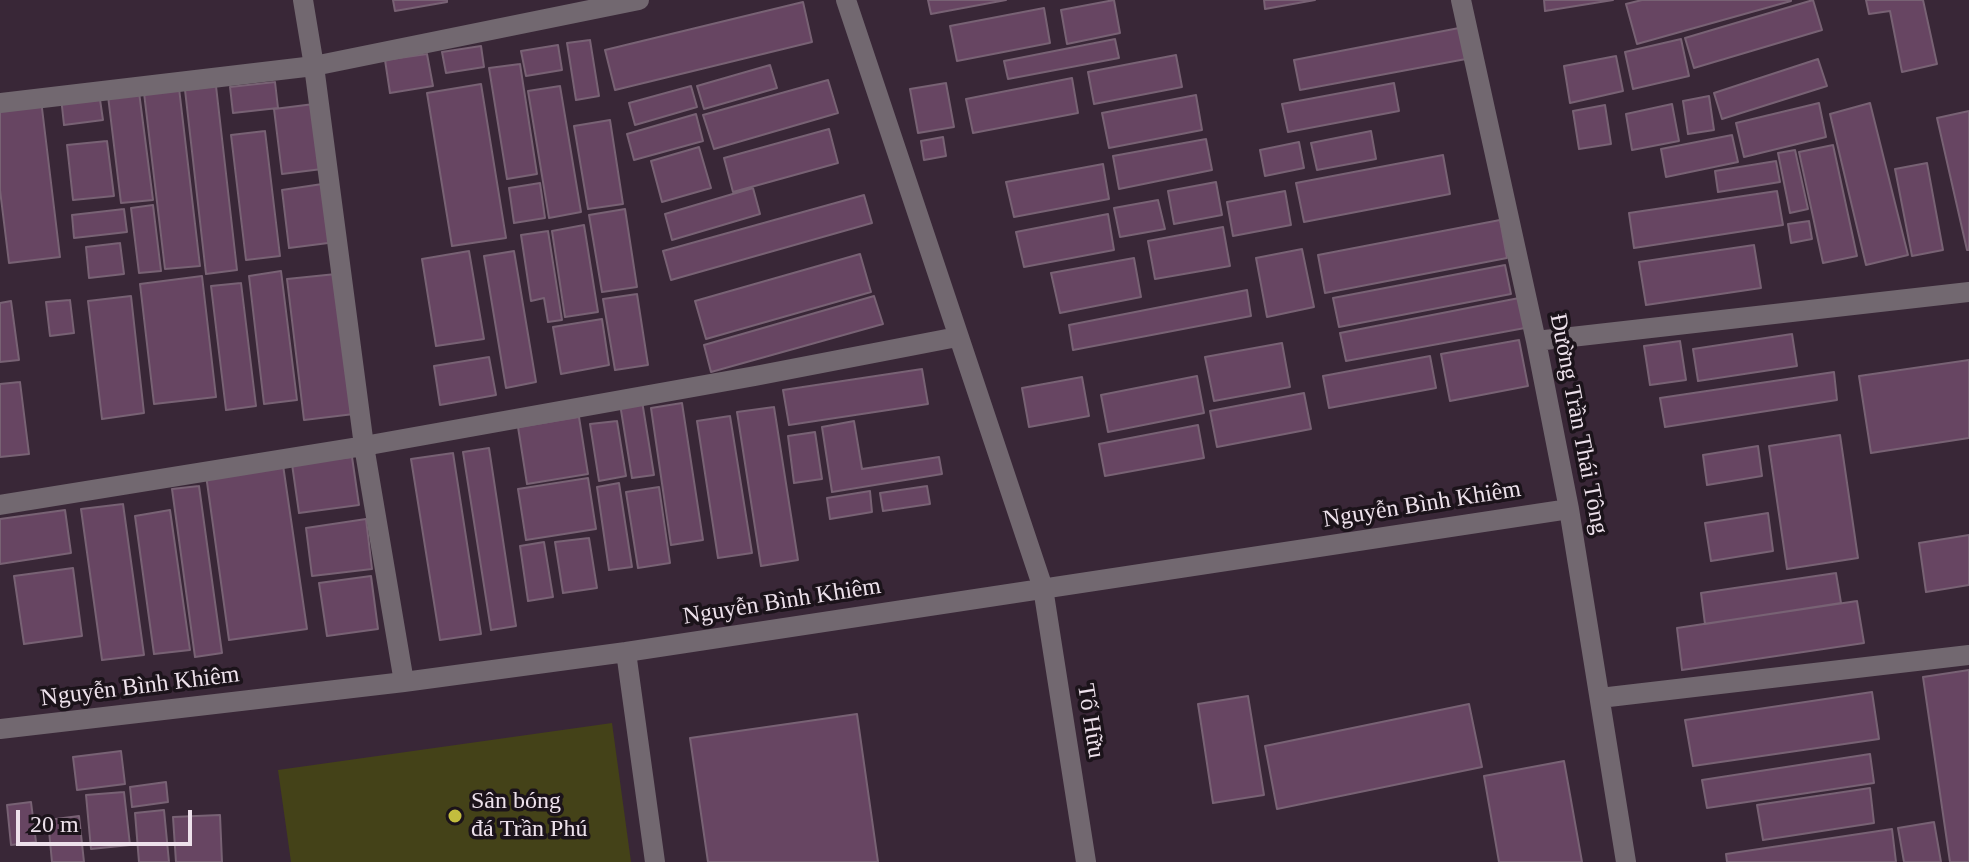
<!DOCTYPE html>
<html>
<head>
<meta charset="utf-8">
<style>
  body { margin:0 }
  #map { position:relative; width:1969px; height:862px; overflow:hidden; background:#392737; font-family:Georgia,serif }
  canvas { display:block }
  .scale { position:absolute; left:16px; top:810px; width:176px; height:36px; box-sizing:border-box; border:4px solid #ede1eb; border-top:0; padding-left:10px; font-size:24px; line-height:28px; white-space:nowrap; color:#ede1eb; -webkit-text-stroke:6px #1b131a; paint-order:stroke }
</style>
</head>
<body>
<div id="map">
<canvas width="1969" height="862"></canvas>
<div class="scale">20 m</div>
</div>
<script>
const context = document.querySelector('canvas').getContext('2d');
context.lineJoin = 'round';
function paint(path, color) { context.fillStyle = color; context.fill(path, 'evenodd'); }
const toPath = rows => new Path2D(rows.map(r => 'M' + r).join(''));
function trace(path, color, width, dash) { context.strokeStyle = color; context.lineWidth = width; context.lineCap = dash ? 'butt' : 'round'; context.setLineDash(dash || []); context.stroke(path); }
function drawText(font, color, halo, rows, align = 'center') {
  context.font = font + ' Georgia,serif'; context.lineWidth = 7; context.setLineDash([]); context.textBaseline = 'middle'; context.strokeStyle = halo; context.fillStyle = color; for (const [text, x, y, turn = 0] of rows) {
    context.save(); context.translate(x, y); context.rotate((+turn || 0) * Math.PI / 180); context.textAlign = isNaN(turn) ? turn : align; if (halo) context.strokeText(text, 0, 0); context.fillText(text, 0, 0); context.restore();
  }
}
paint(toPath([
  [612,723,631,862,291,862,278,770]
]), '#444218');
const building = toPath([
  [393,0,447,0,447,2,395,11,393,0],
  [928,0,1006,0,931,14,928,0],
  [1114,0,1120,33,1067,44,1061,10,1114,0],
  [1264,0,1315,0,1265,9,1264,0],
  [1544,0,1613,0,1545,11,1544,0],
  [1642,0,1791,0,1791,1,1637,44,1626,4,1642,0],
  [1813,0,1822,30,1694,68,1685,38,1813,0],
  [1866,0,1923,0,1937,64,1902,72,1890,11,1869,14,1866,0],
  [803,2,812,42,615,90,605,50,803,2],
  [1044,8,1050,43,957,61,950,26,1044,8],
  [1459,28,1466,59,1300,90,1294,60,1459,28],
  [1115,39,1119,58,1008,79,1004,61,1115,39],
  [1681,39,1689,76,1633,89,1625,52,1681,39],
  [590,40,599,96,576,100,567,43,590,40],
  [558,45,562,70,526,76,521,51,558,45],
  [481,46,484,67,446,73,442,52,481,46],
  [427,54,433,86,390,93,385,60,427,54],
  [1176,55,1182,87,1094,104,1088,72,1176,55],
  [1616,56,1623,91,1570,103,1564,66,1616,56],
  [1818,59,1827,86,1722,119,1714,93,1818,59],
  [520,64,537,174,507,179,489,68,520,64],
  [770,65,777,88,704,109,697,86,770,65],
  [1072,78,1078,113,973,133,966,99,1072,78],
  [828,80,838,113,714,149,703,115,828,80],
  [275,82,278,108,233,113,230,87,275,82],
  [946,83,954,127,918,133,910,89,946,83],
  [1394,83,1399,111,1288,132,1282,104,1394,83],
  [481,84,506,238,452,246,427,93,481,84],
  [216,86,237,270,206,274,185,90,216,86],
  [560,86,581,212,549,218,528,91,560,86],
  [691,86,697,107,635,125,629,103,691,86],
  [179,88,200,266,165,269,144,93,179,88],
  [139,92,153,200,121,203,108,96,139,92],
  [99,93,103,120,64,125,61,97,99,93],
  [1196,95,1202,130,1109,148,1102,113,1196,95],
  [1709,96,1714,130,1688,134,1683,101,1709,96],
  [41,100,60,257,9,263,0,190,0,105,41,100],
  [1819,103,1826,137,1744,157,1736,123,1819,103],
  [1870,103,1908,255,1866,265,1830,114,1870,103],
  [314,104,322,169,282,174,274,109,314,104],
  [1672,104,1679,141,1632,150,1626,114,1672,104],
  [1605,105,1611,144,1579,149,1573,111,1605,105],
  [1969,111,1969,250,1967,250,1937,118,1969,111],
  [696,114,703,141,634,160,627,134,696,114],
  [610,120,623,204,588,209,574,126,610,120],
  [829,129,838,163,733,192,724,158,829,129],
  [265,131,280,256,246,260,231,135,265,131],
  [1371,131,1376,159,1317,170,1311,143,1371,131],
  [1732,135,1738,162,1666,177,1661,149,1732,135],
  [943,137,946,156,924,160,921,141,943,137],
  [1206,139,1212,170,1119,189,1113,156,1206,139],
  [107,141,114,196,73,200,67,145,107,141],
  [1299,142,1304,168,1265,176,1260,150,1299,142],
  [1833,145,1857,256,1823,263,1799,152,1833,145],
  [699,147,711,188,662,202,651,161,699,147],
  [1795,150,1808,209,1790,213,1778,153,1795,150],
  [1443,155,1450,194,1304,222,1296,183,1443,155],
  [1776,161,1780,182,1718,192,1715,171,1776,161],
  [1927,163,1943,250,1912,256,1895,169,1927,163],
  [1103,164,1109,199,1014,217,1006,182,1103,164],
  [1216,182,1222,215,1174,224,1168,191,1216,182],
  [329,183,336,242,289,248,282,190,329,183],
  [540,183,545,218,514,223,509,188,540,183],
  [753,188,760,214,672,240,665,214,753,188],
  [1285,191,1291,225,1233,236,1227,202,1285,191],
  [1777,191,1783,225,1634,248,1629,213,1777,191],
  [864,195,872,223,671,280,663,251,864,195],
  [1158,200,1165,229,1120,237,1114,208,1158,200],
  [153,205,161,271,139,273,131,208,153,205],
  [124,209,127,232,74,238,72,215,124,209],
  [625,209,637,287,602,292,589,215,625,209],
  [1108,214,1114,250,1024,267,1016,232,1108,214],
  [1500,220,1507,258,1325,293,1318,255,1500,220],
  [1809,221,1812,239,1791,243,1788,224,1809,221],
  [584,225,598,312,565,317,552,231,584,225],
  [1223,227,1230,266,1155,279,1148,241,1223,227],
  [548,231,562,320,548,322,544,298,531,301,521,235,548,231],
  [120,243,124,274,89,278,86,247,120,243],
  [1754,245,1761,288,1646,305,1639,262,1754,245],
  [1302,249,1314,307,1267,317,1256,258,1302,249],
  [469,251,484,339,436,346,422,259,469,251],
  [514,251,536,382,506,388,484,256,514,251],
  [860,254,871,292,706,339,695,301,860,254],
  [1134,258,1141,297,1060,313,1051,273,1134,258],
  [1505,265,1511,294,1339,327,1333,298,1505,265],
  [281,271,297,400,264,404,249,276,281,271],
  [336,274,354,414,304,420,287,279,336,274],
  [202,276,216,397,154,404,140,284,202,276],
  [241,283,256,406,226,410,211,286,241,283],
  [1247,290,1251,316,1073,350,1069,325,1247,290],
  [637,294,648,365,615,370,603,299,637,294],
  [131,296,144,413,102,419,88,301,131,296],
  [874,296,883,324,711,372,704,345,874,296],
  [1519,298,1525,328,1346,361,1340,333,1519,298],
  [70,300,74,333,50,336,46,302,70,300],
  [11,301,19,360,0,362,0,303,11,301],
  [602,319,609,365,561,374,553,327,602,319],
  [1792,334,1797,366,1698,381,1693,349,1792,334],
  [1519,340,1528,386,1450,401,1441,354,1519,340],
  [1680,341,1686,380,1650,385,1644,346,1680,341],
  [1282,343,1290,387,1214,401,1205,357,1282,343],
  [1430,356,1436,388,1329,408,1323,376,1430,356],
  [489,357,496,395,440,405,434,366,489,357],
  [1969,360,1969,438,1871,453,1859,376,1969,360],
  [922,369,928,404,789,425,783,390,922,369],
  [1834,372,1837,400,1665,427,1660,398,1834,372],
  [1197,376,1204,413,1108,432,1101,395,1197,376],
  [1082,377,1089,416,1029,427,1022,388,1082,377],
  [20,382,29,454,0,457,0,384,20,382],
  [1304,393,1311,429,1217,447,1210,411,1304,393],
  [642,401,654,475,632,478,620,404,642,401],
  [682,403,703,540,671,545,651,408,682,403],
  [774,407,798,560,761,566,737,412,774,407],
  [730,416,752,553,718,558,697,421,730,416],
  [579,417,588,474,527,484,518,427,579,417],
  [617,421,626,476,599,481,590,424,617,421],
  [854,421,862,469,939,457,942,474,832,492,822,427,854,421],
  [1198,425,1204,458,1105,476,1099,444,1198,425],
  [815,432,822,479,794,483,788,436,815,432],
  [1840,435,1858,558,1787,569,1769,446,1840,435],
  [1758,446,1762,476,1707,485,1703,455,1758,446],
  [489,448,516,626,491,630,463,452,489,448],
  [453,453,481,634,440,640,411,459,453,453],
  [352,457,359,505,299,513,292,464,352,457],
  [283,465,307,629,229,640,206,475,283,465],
  [588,478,596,529,526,540,518,489,588,478],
  [619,483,632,567,609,570,597,487,619,483],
  [199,486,222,653,195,657,172,489,199,486],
  [927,486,930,504,883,511,880,493,927,486],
  [659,487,670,563,638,568,626,492,659,487],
  [870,491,872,512,830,519,827,498,870,491],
  [123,504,144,655,102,660,81,509,123,504],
  [65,510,71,553,0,564,0,519,65,510],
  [170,510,190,650,154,654,135,516,170,510],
  [1768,513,1773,551,1711,561,1705,523,1768,513],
  [366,519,372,569,312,576,306,528,366,519],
  [1969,535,1969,585,1926,592,1919,543,1969,535],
  [589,538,597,588,563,593,555,542,589,538],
  [544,542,553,597,528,601,520,546,544,542],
  [73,568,82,636,24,644,14,576,73,568],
  [1836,573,1841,603,1705,624,1701,593,1836,573],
  [371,576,378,629,327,636,319,583,371,576],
  [1857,601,1864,643,1682,670,1677,628,1857,601],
  [1969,670,1969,862,1950,862,1923,677,1969,670],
  [1872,692,1879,739,1693,766,1685,720,1872,692],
  [1248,696,1264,795,1213,803,1198,704,1248,696],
  [1469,704,1482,767,1277,809,1265,746,1469,704],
  [857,714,878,862,708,862,690,738,857,714],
  [121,751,125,784,77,790,73,757,121,751],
  [1870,754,1874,783,1707,808,1702,780,1870,754],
  [1564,761,1582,862,1499,862,1484,776,1564,761],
  [166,782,168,802,132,807,130,787,166,782],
  [1870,788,1874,823,1763,840,1757,805,1870,788],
  [124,792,130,845,91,849,86,795,124,792],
  [31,802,36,842,11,845,7,805,31,802],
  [164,810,169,862,139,862,135,813,164,810],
  [220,815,222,862,176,862,173,817,220,815],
  [79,816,84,862,52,862,48,820,79,816],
  [1934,822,1941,862,1904,862,1898,828,1934,822],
  [1892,829,1896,862,1727,862,1726,854,1892,829]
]);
paint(building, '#674562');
trace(building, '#786274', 2);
trace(toPath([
  [303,0,314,66,364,446,404,682],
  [846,0,1043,588,1086,862],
  [1461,0,1536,341,1569,509,1626,862],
  [0,103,314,66,639,0],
  [1536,341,1969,292],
  [0,505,364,446,755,376,957,337],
  [626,652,655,862],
  [1600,698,1969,655],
  [0,729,404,682,626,652,1569,509]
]), '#726870', 20);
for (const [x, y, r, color] of [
  [455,816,8,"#c3bd3e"]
]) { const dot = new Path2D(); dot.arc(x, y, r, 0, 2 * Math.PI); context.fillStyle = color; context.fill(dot); trace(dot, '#1b131a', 3); }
drawText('24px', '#ede1eb', '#1b131a', [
  ["Đường Trần Thái Tông",1578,424,79],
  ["Nguyễn Bình Khiêm",1422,505,-9],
  ["Nguyễn Bình Khiêm",782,602,-9],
  ["Nguyễn Bình Khiêm",140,687,-7],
  ["Tố Hữu",1090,721,81]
]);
drawText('24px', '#ede1eb', '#1b131a', [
  ["Sân bóng",471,802],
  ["đá Trần Phú",471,830]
], 'left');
</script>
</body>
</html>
